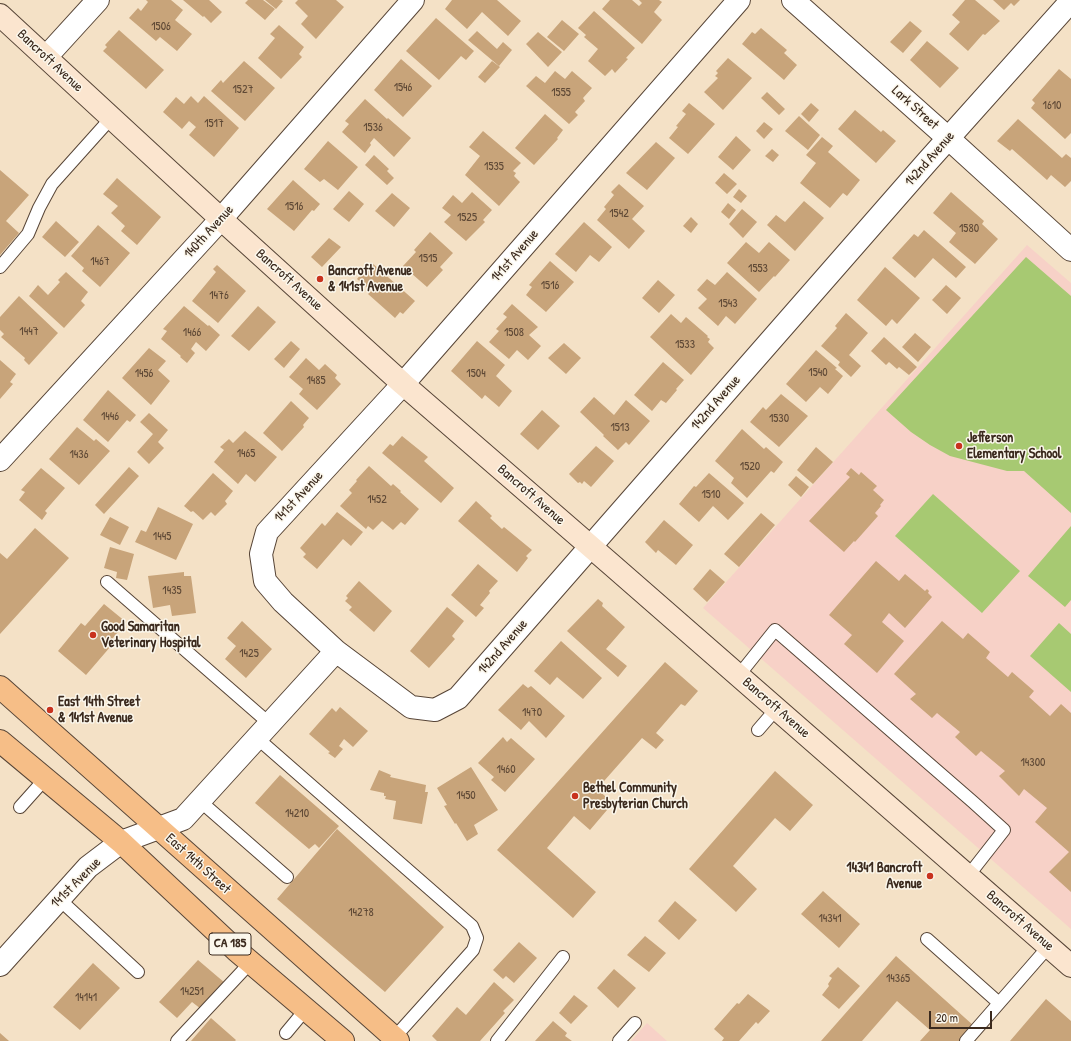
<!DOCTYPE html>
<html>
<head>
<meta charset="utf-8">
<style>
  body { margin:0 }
  #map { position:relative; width:1071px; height:1041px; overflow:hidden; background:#f4e1c6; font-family:"Patrick Hand",sans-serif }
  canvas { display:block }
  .scale { position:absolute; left:929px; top:1011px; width:63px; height:18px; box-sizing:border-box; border:2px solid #3b2a1e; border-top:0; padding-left:5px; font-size:12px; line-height:14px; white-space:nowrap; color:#3b2a1e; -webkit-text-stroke:3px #fbf7ec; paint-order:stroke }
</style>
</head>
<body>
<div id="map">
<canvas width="1071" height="1041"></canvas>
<div class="scale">20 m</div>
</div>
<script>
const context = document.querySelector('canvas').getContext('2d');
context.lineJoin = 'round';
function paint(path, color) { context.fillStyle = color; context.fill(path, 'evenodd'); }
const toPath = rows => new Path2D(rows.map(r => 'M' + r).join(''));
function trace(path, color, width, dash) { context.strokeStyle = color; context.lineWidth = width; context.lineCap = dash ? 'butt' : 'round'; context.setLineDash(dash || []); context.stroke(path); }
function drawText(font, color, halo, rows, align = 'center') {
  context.font = font + ' "Patrick Hand",sans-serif'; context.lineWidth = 3; context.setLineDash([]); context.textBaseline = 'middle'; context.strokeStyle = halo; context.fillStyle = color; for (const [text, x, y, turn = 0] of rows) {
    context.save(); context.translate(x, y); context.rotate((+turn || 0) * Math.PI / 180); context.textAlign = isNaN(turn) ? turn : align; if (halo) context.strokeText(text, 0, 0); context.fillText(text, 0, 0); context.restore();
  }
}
paint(toPath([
  [1027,245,1071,283,1071,929,703,608],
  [647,1023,667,1041,631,1041]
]), '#f7d1c7');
paint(toPath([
  [1026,257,1071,296,1071,513,1024,471,1007,471,950,456,930,445,911,432,886,410],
  [933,494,1020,571,982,613,895,536],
  [1071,526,1071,600,1065,607,1028,576],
  [1059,623,1071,634,1071,692,1030,656]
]), '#a7c972');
paint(toPath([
  [146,0,171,0,183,10,175,20,192,34,177,51,160,37,156,41,129,18,138,8,141,11,148,2],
  [183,0,209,0,222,12,211,23,204,16,203,17],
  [248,0,263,0,275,9,265,20,245,3],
  [265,0,281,0,283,1,276,9],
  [298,0,336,0,344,7,316,39,301,24,308,16,295,3],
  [452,0,497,0,521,21,508,36,482,12,467,29,445,9],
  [610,0,632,0,639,6,642,3,639,0,659,0,662,2,654,12,662,20,642,44,602,9],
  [965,0,975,0,1000,21,985,35,983,34,968,51,949,34,960,22,952,15],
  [993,0,1020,0,1014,6,1011,3,1004,10],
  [594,11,635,48,626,58,628,59,615,73,612,69,605,76,588,61,598,49,584,37,586,35,578,28],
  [436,18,474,51,466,60,461,56,439,80,406,51],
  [562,20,579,34,564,51,547,37],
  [910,21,922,31,903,53,890,42],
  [279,25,304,47,299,54,302,57,281,79,258,58,275,38,270,34],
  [761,28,787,50,784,53,797,65,784,80,742,44,752,32,755,34],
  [119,30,164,70,146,89,103,51,107,47,105,45],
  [477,31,497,49,503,42,512,50,499,66,468,40],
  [538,32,562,52,548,67,526,44],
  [927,41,959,68,940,88,910,60],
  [728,58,752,78,723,110,704,92,718,78,715,76,718,73,716,71],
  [401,59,432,86,403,117,374,90],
  [244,61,275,88,245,121,211,91,221,80,223,83],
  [492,61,500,67,485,83,478,77],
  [1059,69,1071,79,1071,133,1065,139,1031,108,1035,103,1032,100],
  [555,71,565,79,572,71,592,88,583,98,585,101,575,112,578,115,569,124,526,86,536,76,545,83],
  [767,92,785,109,779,115,761,98],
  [191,96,198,103,204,96,239,128,214,157,189,135,196,127,189,121,182,129,163,112,176,97,184,104],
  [365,99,387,119,388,118,411,138,394,157,374,138,370,143,371,145,365,153,342,132,349,124,345,121],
  [689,103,715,124,688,154,669,138,678,127,676,126,686,114,682,111],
  [811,103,819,110,809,122,801,114],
  [855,110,881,132,883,130,896,141,876,163,838,129],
  [545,114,563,130,557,138,558,139,534,165,515,148],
  [799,116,820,135,808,150,785,131],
  [1018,119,1062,158,1066,154,1071,158,1071,181,1065,187,1051,175,1047,180,1012,149,1010,151,997,141],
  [764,122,773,129,764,139,756,131],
  [483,131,521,163,513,171,516,173,514,176,520,182,499,206,465,175,480,156,469,147],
  [736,136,751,150,733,170,718,157],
  [822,137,833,146,828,152,860,180,847,196,843,193,830,208,800,183,816,163,806,155],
  [328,141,358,167,338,190,324,179,320,182,304,169],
  [656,142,675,158,647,190,626,173],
  [772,149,779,155,773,162,765,156],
  [374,155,389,169,387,171,394,178,387,185,365,165],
  [0,170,29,195,6,221,19,233,0,255],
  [724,173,737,184,727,194,715,183],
  [117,178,161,217,137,245,121,231,125,226,111,213,118,206,103,194],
  [293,180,320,204,314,211,312,210,294,231,267,209],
  [619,184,644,206,632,219,645,231,629,249,597,220,606,209,604,207,614,195,611,192],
  [739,189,747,196,741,203,733,197],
  [349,191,364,204,349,222,333,209],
  [472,192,492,210,483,220,485,222,466,241,444,222,451,215,442,208,453,195,462,203],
  [951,192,984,221,982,224,998,239,975,264,949,242,956,233,933,213],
  [392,193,410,208,394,227,375,211],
  [804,201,824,218,795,251,767,225,776,215,785,222],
  [728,203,736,210,729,219,721,212],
  [742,209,757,222,743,238,729,224],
  [691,217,698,224,691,233,683,226],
  [56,221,79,242,65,257,42,237],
  [584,222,612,247,599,262,590,255,576,272,555,254],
  [98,225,130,253,100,287,82,271,84,268,71,256],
  [924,230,966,267,956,278,933,258,915,278,892,258,914,234,918,237],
  [430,232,453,253,440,267,443,270,427,287,403,266,416,252,414,250],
  [329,238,341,247,322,267,311,257],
  [746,242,759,253,769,242,790,260,775,277,774,276,759,292,727,263],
  [550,261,574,282,546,312,526,295,532,287,529,285],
  [371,262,415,301,403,314,400,312,395,318,368,294,371,291,357,279],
  [217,265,246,291,218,323,192,301,216,272,213,269],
  [885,267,920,298,897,324,892,319,886,326,857,300],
  [66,272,88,292,81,301,85,305,64,328,29,296,38,285,48,295,60,282,58,280],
  [727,272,757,299,735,324,726,316,718,326,698,308,707,299,697,290,707,279,715,285],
  [658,280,675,295,659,313,642,298],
  [946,285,961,298,947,314,932,300],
  [19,296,58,333,29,365,24,360,25,358,1,337,4,334,0,330,0,317],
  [512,304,538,327,529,335,541,346,528,360,517,350,509,359,489,342,499,331,496,329,507,317,503,314],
  [184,306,208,326,209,325,220,335,206,351,196,342,191,349,195,353,187,363,180,357,181,356,161,339,167,331,163,329],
  [258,306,276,322,249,351,231,336],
  [846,313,868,333,849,355,861,366,851,377,838,365,840,362,821,346,837,328,835,326],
  [671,314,681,323,686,317,708,336,707,337,710,339,708,342,714,348,691,375,650,337],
  [915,333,931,347,918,362,902,347],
  [884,337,917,367,909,375,899,367,897,369,889,362,886,365,871,351],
  [291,341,300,349,284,368,274,359],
  [477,341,505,365,496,376,512,391,499,407,485,395,482,399,451,371],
  [564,343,581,358,566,374,548,358],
  [149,348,166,361,158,370,170,381,151,405,122,378],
  [816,350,837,368,835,369,843,376,828,394,820,387,806,402,786,384],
  [306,358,319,370,325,364,337,375,335,378,341,384,317,410,299,394,303,389,289,377],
  [0,360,16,374,10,382,13,384,0,399],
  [663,362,684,380,676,389,677,390,666,403,661,400,652,411,634,395],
  [108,390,136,415,130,422,127,420,108,442,83,420],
  [781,394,808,416,779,447,750,422,763,407,766,410],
  [594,397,614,415,626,400,650,421,629,445,626,442,618,450,603,436,604,435,580,412],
  [291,401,309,418,303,425,304,427,282,451,263,433],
  [542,410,560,426,538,450,520,434],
  [149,413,168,430,158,442,164,448,149,464,137,452,153,434,140,422],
  [77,427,94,441,96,439,110,451,79,485,49,459],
  [742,429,764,449,766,447,783,462,774,473,771,471,747,498,731,483,734,478,715,461],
  [245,431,277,457,255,482,246,474,238,484,214,462,224,450,220,447,229,439,233,443],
  [402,436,428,457,424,461,454,488,441,503,382,453,390,444,393,446],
  [596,446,614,461,591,487,584,481,582,484,580,482,578,483,569,474],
  [816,447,833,462,813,484,797,470],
  [369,466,391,486,393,484,401,491,400,492,419,509,405,525,401,522,393,530,382,521,373,530,368,526,366,529,340,506,352,493,349,490,357,481,356,480],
  [129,467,139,476,104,514,95,505],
  [41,468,65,488,45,511,47,513,42,520,19,500,25,492,21,490],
  [851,468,859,475,861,472,877,486,873,490,884,500,880,505,881,506,875,513,878,516,855,542,854,541,844,552,809,521,850,477,846,474],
  [213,473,233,491,225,501,227,504,215,516,211,512,203,520,193,511,191,512,184,506],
  [709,473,744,503,728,520,713,506,699,522,679,504,694,486,696,487],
  [796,476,809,487,801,497,788,485],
  [476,501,492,516,490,518,502,529,504,527,532,550,526,556,528,558,517,572,458,521],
  [158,507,193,524,176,560,135,542,141,530,146,532],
  [337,512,363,532,351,546,343,539,317,569,303,557,306,554,300,548,322,523,325,526],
  [761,513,775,525,739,567,724,554],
  [110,517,129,527,120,545,100,535],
  [664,520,693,545,676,565,658,550,656,553,645,542],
  [35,528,69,558,0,634,0,553,7,559],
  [110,547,134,554,127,580,116,578,117,572,104,568],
  [876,561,899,581,905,574,925,591,927,589,929,591,928,593,932,597,905,628,889,613,882,622,904,641,877,673,844,644,852,635,829,615],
  [478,564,498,581,489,591,490,593,480,605,484,608,476,617,451,595],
  [710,569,725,582,707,602,693,589],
  [184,572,184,576,191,576,196,613,172,616,170,605,153,608,148,576],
  [359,581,392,611,374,632,349,610,352,607,345,601,348,598,346,596],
  [598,599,603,603,602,606,625,627,606,649,627,666,618,677,567,631],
  [104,604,126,622,108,644,111,646,86,675,58,651,81,623,85,626],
  [447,607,464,621,452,636,455,639,429,668,410,651],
  [242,621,272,649,246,678,225,659,236,646,227,638],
  [942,621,963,639,968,633,990,652,986,658,1008,677,1012,672,1034,691,1029,697,1050,716,1061,704,1071,713,1071,892,1049,872,1069,852,1035,822,1047,808,1024,789,1019,796,999,776,1005,771,981,751,976,756,955,737,960,732,937,713,932,718,910,699,916,694,894,674],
  [561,641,602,678,583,699,557,677,550,685,534,671],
  [665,662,698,691,685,706,681,704,656,733,664,740,656,749,642,738,597,789,613,803,590,830,574,816,547,848,596,892,573,918,497,850],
  [523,684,528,688,531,686,565,716,546,738,529,721,521,730,498,710],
  [340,707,368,731,353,747,344,739,339,746,343,749,335,758,328,753,330,752,309,734,332,708,336,712],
  [503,737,507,742,511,738,535,759,505,792,491,780,494,777,478,763],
  [471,767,498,810,474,825,478,834,467,841,456,823,455,824,444,806,447,805,437,788],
  [379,770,391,775,390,777,426,785,425,792,428,792,422,824,393,819,396,801,385,799,386,796,384,796,384,793,370,790],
  [775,771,813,805,790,831,775,818,733,866,757,889,736,912,689,869],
  [280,775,339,826,319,848,315,844,309,849,255,803],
  [337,829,444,927,385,992,277,899],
  [823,891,860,924,839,948,801,914],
  [675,901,697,920,679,940,658,921],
  [645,936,666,953,649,972,627,955],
  [519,942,537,958,514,983,506,976,503,979,493,970],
  [896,956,974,1026,961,1041,920,1041,930,1030,897,1001,862,1041,821,1041],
  [198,960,225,983,201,1009,192,1002,177,1018,159,1002],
  [93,963,120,988,80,1030,53,1007],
  [838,967,860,986,839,1009,822,995,829,986,828,984,832,978,829,976],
  [614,969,636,988,618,1008,597,988],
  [494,982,514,1000,503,1011,505,1013,480,1041,437,1041,432,1036,457,1007,466,1015],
  [748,994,770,1011,758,1024,756,1022,739,1041,722,1041,724,1038,714,1029,737,1003,739,1004],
  [574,995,588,1006,571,1024,559,1013],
  [1046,999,1071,1021,1071,1041,1010,1041],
  [211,1018,236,1040,235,1041,191,1041],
  [553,1021,567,1033,565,1036,572,1041,535,1041],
  [0,1033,9,1041,0,1041]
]), '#c8a47a');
const lane = toPath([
  [0,267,28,234,39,208,52,184,112,117],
  [107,582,270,724],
  [739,675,775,630,973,802,1004,830,968,876],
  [758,730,777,708],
  [257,738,472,926,477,938,473,950,394,1038],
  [200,801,287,877],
  [20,807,45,779],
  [59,899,138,972],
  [927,939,999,1003],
  [286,1033,306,1009],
  [177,1041,251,962],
  [497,1041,563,957],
  [619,1041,635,1023],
  [966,1041,1049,946]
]);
const street = toPath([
  [739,0,403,384,267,532,261,554,265,581,283,602,336,651,411,707,435,710,458,698,927,162,1071,1],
  [793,0,948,138,1071,250],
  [46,57,98,0],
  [0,460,221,219,413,0],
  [0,965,88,867,121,842,183,819,336,651]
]);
const secondary = toPath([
  [0,15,221,219,403,384,613,566,1071,966]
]);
const primary = toPath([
  [0,687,398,1041],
  [0,741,121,842,236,950,343,1041]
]);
trace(lane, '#574537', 14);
trace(street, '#574537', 24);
trace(secondary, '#574537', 24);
trace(primary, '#574537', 24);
trace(lane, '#fff', 12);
trace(street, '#fff', 22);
trace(secondary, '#fbe5cf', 22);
trace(primary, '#f6be87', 22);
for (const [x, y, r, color] of [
  [320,279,4,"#c8321e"],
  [959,446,4,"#c8321e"],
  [93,635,4,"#c8321e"],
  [50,710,4,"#c8321e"],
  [575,796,4,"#c8321e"],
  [930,876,4,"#c8321e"]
]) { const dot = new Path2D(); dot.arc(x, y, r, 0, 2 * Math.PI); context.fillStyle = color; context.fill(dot); trace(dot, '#fbf7ec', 1.5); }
drawText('12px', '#5e4835', null, [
  ["1506",161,27],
  ["1546",403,88],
  ["1527",243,90],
  ["1555",561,93],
  ["1610",1052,106],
  ["1517",214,124],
  ["1536",373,128],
  ["1535",494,167],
  ["1516",294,207],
  ["1542",619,214],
  ["1525",467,218],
  ["1580",969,229],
  ["1515",428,259],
  ["1467",100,262],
  ["1553",758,269],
  ["1516",550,286],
  ["1476",219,296],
  ["1543",728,304],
  ["1447",29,332],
  ["1466",192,333],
  ["1508",514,333],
  ["1533",685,345],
  ["1540",818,373],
  ["1456",144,374],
  ["1504",476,374],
  ["1485",316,381],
  ["1446",110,417],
  ["1530",779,419],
  ["1513",620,428],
  ["1465",246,454],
  ["1436",79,455],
  ["1520",750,467],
  ["1510",711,495],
  ["1452",377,500],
  ["1445",162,537],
  ["1435",172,591],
  ["1425",249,654],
  ["1470",532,713],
  ["14300",1033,763],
  ["1460",506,770],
  ["1450",466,796],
  ["14210",297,814],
  ["14278",361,913],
  ["14341",830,919],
  ["14365",898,979],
  ["14251",192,992],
  ["14141",86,998]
]);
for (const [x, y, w] of [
  [230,944,42]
]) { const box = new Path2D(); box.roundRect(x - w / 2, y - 11, w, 22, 3); context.fillStyle = '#fbf7ec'; context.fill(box); trace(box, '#3b2a1e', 1); }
drawText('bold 13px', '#3b2a1e', null, [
  ["CA 185",230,944]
]);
drawText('14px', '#3b2a1e', '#fbf7ec', [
  ["Bancroft Avenue",50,61,43],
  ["Lark Street",915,108,42],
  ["142nd Avenue",930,159,-49],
  ["140th Avenue",209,232,-48],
  ["141st Avenue",515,256,-49],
  ["Bancroft Avenue",289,280,42],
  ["142nd Avenue",716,403,-49],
  ["Bancroft Avenue",531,495,41],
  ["141st Avenue",299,497,-47],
  ["142nd Avenue",503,647,-49],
  ["Bancroft Avenue",776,708,41],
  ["East 14th Street",198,864,42],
  ["141st Avenue",76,883,-45],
  ["Bancroft Avenue",1020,921,41]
]);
drawText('bold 14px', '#3b2a1e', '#fbf7ec', [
  ["Bancroft Avenue",328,271],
  ["& 141st Avenue",328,287],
  ["Jefferson",967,438],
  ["Elementary School",967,454],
  ["Good Samaritan",101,627],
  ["Veterinary Hospital",101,643],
  ["East 14th Street",58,702],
  ["& 141st Avenue",58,718],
  ["Bethel Community",583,788],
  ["Presbyterian Church",583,804],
  ["14341 Bancroft",922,868,"right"],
  ["Avenue",922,884,"right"]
], 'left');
</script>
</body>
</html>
